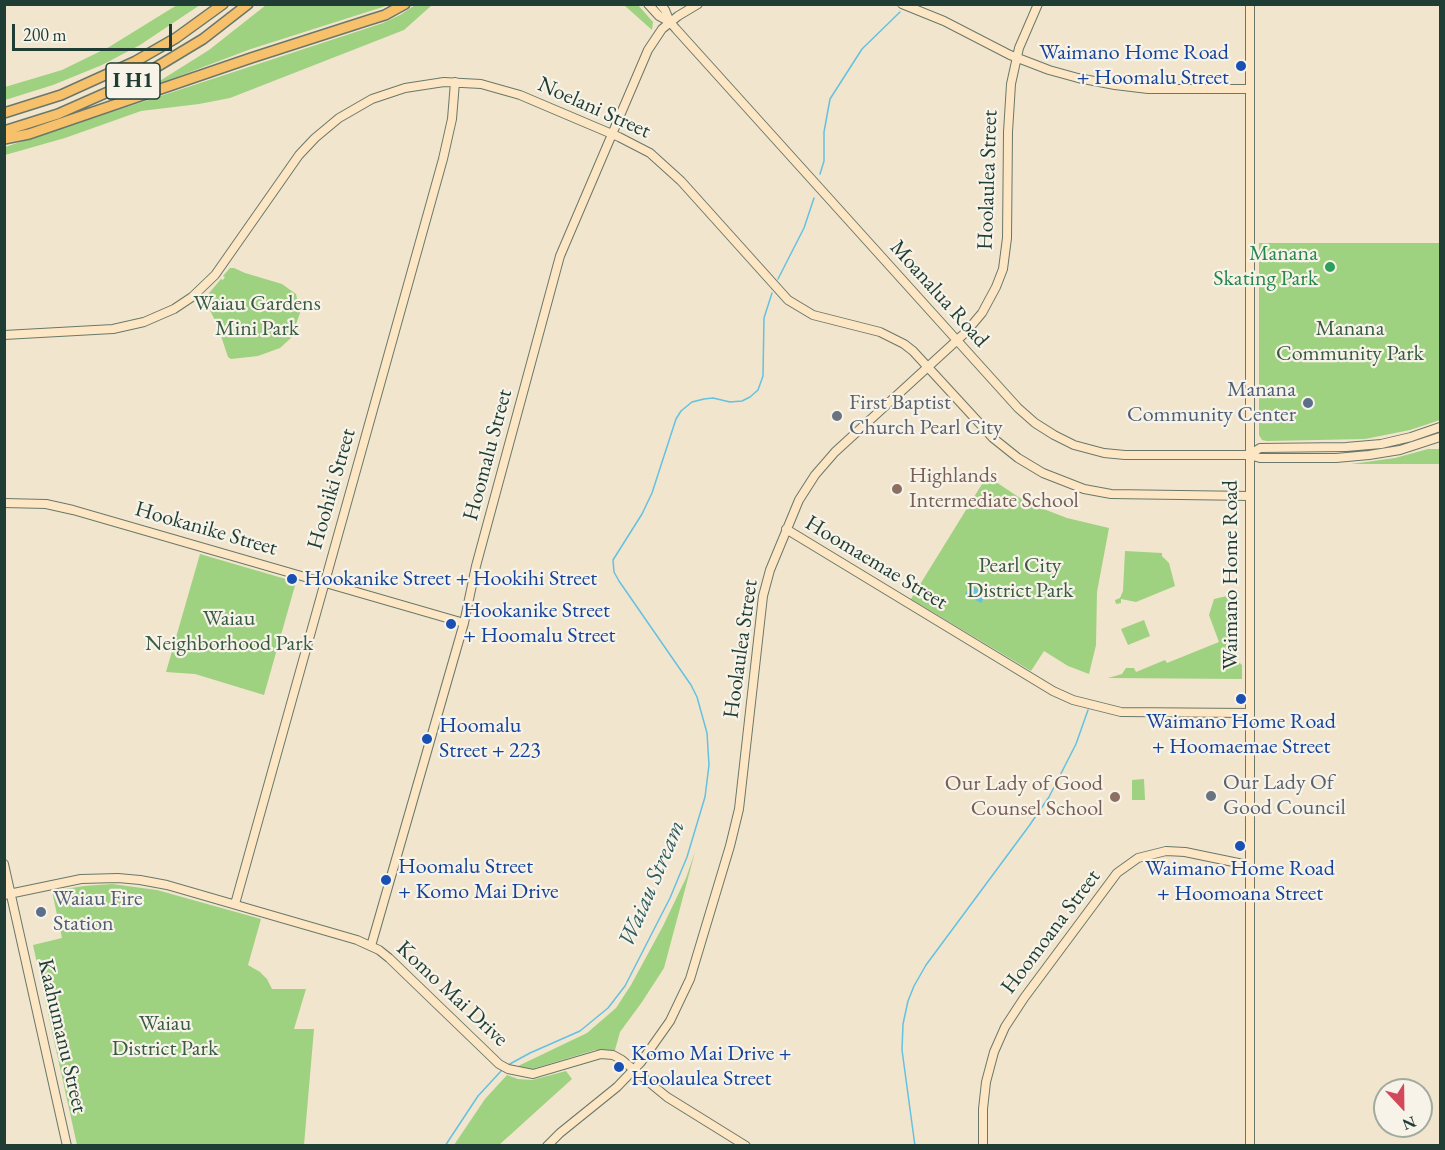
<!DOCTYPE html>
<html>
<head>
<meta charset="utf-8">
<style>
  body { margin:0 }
  #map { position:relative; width:1445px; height:1150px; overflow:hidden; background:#f2e5ce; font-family:"EB Garamond",serif }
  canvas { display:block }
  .frame { position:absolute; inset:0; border:6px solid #1f3d34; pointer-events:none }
  .north { position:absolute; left:1373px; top:1078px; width:60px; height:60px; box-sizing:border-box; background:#f7f3e8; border:2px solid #a1aaa0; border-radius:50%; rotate:158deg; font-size:16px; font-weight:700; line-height:24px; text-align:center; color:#1f3d34 }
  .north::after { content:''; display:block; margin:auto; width:21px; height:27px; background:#d1495b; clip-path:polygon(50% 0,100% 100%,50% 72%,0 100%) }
  .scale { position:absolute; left:12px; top:24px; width:160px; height:27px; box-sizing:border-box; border:3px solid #1f3d34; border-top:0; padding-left:8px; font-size:18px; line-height:21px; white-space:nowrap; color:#1f3d34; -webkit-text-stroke:4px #f7f3e8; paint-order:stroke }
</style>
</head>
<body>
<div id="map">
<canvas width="1445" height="1150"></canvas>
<div class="frame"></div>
<div class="north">N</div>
<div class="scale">200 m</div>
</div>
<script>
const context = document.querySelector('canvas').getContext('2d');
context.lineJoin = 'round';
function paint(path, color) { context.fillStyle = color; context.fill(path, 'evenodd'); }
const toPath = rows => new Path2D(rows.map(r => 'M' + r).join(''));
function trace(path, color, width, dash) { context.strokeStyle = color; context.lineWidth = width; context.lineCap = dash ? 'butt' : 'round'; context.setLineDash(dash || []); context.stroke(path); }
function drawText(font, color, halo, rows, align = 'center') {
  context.font = font + ' "EB Garamond",serif'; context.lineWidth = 4.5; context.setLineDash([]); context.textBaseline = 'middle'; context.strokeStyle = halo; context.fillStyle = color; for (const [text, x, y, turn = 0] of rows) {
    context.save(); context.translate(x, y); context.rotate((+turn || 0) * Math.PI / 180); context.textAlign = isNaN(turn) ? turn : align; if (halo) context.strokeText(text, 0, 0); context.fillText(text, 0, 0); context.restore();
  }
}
paint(toPath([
  [177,5,200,5,140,45,102,65,53,85,5,100,5,87,62,70,109,47],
  [266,5,389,5,251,49,150,87,209,50],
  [415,5,432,5,404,30,230,98,199,104,141,111,65,138,5,155,5,147,383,23,400,15],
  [624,5,638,5,653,22,652,30],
  [1259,243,1440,243,1440,420,1410,430,1365,439,1267,441,1262,440,1259,435],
  [230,268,234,268,245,273,282,284,296,294,300,313,291,338,280,348,258,356,231,359,228,357,217,324,204,299,221,279,223,280,225,277,223,276],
  [1428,449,1440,449,1440,464,1351,464,1395,458],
  [987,476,1020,498,1041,508,1067,518,1109,528,1097,592,1096,645,1089,674,1068,666,1044,651,1031,671,911,599],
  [1125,551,1162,553,1162,556,1169,563,1175,586,1136,602,1121,599,1121,603,1116,604,1115,600,1120,598,1123,591],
  [200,554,296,582,264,695,195,674,166,672],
  [1227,596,1239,596,1235,652,1232,656,1242,665,1242,679,1108,678,1122,674,1126,668,1134,668,1136,672,1165,660,1167,663,1219,642,1209,615,1214,599],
  [1144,620,1150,636,1128,645,1121,629],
  [1144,779,1145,800,1132,800,1132,780],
  [695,852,664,968,642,1002,620,1032,615,1050,595,1050,532,1069,516,1067,587,1033,616,1008,631,985,663,926,686,878],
  [112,884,157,890,261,919,248,965,260,972,267,979,272,989,306,989,294,1029,314,1029,304,1145,77,1145,33,945,62,938,52,891,84,886],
  [566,1071,572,1079,499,1145,454,1145,485,1099,507,1075,518,1079,532,1080]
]), '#9ed180');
paint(toPath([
  [970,585,986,594,981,603,965,594]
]), '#63c1e1');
trace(toPath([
  [820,174,824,161,824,132,830,99,862,49,900,12],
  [778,279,804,228,814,198],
  [508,1065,530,1053,580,1031,608,1008,625,986,670,898,687,857,705,797,709,765,707,733,697,697,691,685,619,581,614,572,613,560,642,514,652,493,676,419,681,411,692,402,704,399,713,398,730,402,742,401,750,397,758,390,763,376,764,318,772,293],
  [445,1146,478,1096,502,1070],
  [915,1146,902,1050,903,1024,908,1001,914,986,926,965,1029,826,1049,797,1076,744,1088,710]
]), '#63c1e1', 1.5);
const secondary = toPath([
  [648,4,659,16,670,22,676,29,1018,408,1035,423,1054,435,1074,445,1104,453,1125,455,1249,455,1260,458,1336,458,1369,455,1400,450,1440,437],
  [660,4,665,10,670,22],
  [902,4,944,21,1010,55,1049,70,1078,78,1115,85,1148,89,1250,89],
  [4,335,113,329,144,322,174,309,192,297,215,275,299,155,315,138,339,118,372,99,405,88,444,82,481,84,520,95,619,137,650,153,681,181,788,300,813,315,880,332,904,344,913,351,993,438,1018,458,1043,473,1084,489,1111,494,1250,496],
  [1249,455,1260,448,1346,447,1381,444,1411,437,1440,427],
  [4,503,46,504,73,510,464,623],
  [786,529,1053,691,1073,700,1121,712,1249,713],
  [4,864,67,1146],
  [4,895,81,879,118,878,140,880,167,885,357,940,379,950,389,958,499,1064,508,1069,533,1074,601,1054,613,1055,622,1060,667,1097,746,1146],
  [235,904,443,159,452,119,455,82],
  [371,946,464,623,476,566,560,256,648,50,662,29,678,16,698,4],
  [547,1146,560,1133,617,1087,641,1062,670,1021,690,979,730,846,739,809,763,596,770,570,799,500,815,475,835,452,966,332,982,313,996,287,1003,269,1007,238,1008,132,1011,84,1019,48,1038,4],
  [983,1146,983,1109,986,1082,994,1052,1005,1027,1024,998,1117,873,1138,858,1166,851,1185,852,1248,865],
  [1250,1146,1250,4]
]);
const highway = toPath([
  [4,113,61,95,136,61,176,38,223,4],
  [4,131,58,114,135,80,203,39,248,4],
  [4,139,29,134,251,58,369,20,385,15,405,4]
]);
trace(secondary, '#69786a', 10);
trace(highway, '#69786a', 12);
trace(secondary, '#fce6c4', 8);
trace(highway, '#f7c06b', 9);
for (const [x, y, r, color] of [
  [1241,66,6,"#1a4fb4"],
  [1330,267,6,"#2e9e5b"],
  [1308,403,6,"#5c6f8a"],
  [837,416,6,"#6b7280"],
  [897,489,6,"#8d6e63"],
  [292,579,6,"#1a4fb4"],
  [451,624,6,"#1a4fb4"],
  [1241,699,6,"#1a4fb4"],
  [427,739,6,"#1a4fb4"],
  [1211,796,6,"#6b7280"],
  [1115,797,6,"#8d6e63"],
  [1240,846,6,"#1a4fb4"],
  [386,880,6,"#1a4fb4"],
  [41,912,6,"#5c6f8a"],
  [619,1067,6,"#1a4fb4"]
]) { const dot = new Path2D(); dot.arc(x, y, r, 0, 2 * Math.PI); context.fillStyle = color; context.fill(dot); trace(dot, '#f7f3e8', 2); }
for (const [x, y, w] of [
  [133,81,54]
]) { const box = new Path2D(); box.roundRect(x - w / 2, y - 18, w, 36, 4.5); context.fillStyle = '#f7f3e8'; context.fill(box); trace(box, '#1f3d34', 1.5); }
drawText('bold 21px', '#1f3d34', null, [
  ["I H1",133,81]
]);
drawText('22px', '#164399', '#f7f3e8', [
  ["Waimano Home Road",1229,53,"right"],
  ["+ Hoomalu Street",1229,78,"right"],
  ["Hookanike Street + Hookihi Street",304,579],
  ["Hookanike Street",463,611],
  ["+ Hoomalu Street",463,636],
  ["Waimano Home Road",1241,722,"center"],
  ["+ Hoomaemae Street",1241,747,"center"],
  ["Hoomalu",439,726],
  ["Street + 223",439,751],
  ["Hoomalu Street",398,867],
  ["+ Komo Mai Drive",398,892],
  ["Waimano Home Road",1240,869,"center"],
  ["+ Hoomoana Street",1240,894,"center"],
  ["Komo Mai Drive +",631,1054],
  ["Hoolaulea Street",631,1079]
], 'left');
drawText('22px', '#1f3d34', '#f7f3e8', [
  ["Noelani Street",594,108,24],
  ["Hoolaulea Street",988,180,-88],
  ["Moanalua Road",939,294,48],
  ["Hoomalu Street",488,455,-75],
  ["Hoohiki Street",332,489,-74],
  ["Hookanike Street",206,529,16],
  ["Hoomaemae Street",876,563,31],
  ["Waimano Home Road",1231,575,-90],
  ["Hoolaulea Street",741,649,-82],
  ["Hoomoana Street",1051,932,-53],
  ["Komo Mai Drive",452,994,43],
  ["Kaahumanu Street",62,1036,77]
]);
drawText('22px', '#27864d', '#f7f3e8', [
  ["Manana",1318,254],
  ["Skating Park",1318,279]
], 'right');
drawText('22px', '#385b43', '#f7f3e8', [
  ["Waiau Gardens",257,304],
  ["Mini Park",257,329],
  ["Manana",1350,329],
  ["Community Park",1350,354],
  ["Pearl City",1020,566],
  ["District Park",1020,591],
  ["Waiau",229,619],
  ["Neighborhood Park",229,644],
  ["Waiau",165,1024],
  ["District Park",165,1049]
]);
drawText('22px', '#4e5e75', '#f7f3e8', [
  ["Manana",1296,390],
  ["Community Center",1296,415],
  ["Waiau Fire",53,899,"left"],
  ["Station",53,924,"left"]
], 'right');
drawText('22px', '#5b616d', '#f7f3e8', [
  ["First Baptist",849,403],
  ["Church Pearl City",849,428],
  ["Our Lady Of",1223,783],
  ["Good Council",1223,808]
], 'left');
drawText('22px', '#785e54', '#f7f3e8', [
  ["Highlands",909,476],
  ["Intermediate School",909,501],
  ["Our Lady of Good",1103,784,"right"],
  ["Counsel School",1103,809,"right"]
], 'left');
drawText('italic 24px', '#305e5f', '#f7f3e8', [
  ["Waiau Stream",652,884,-67]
]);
</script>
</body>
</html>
